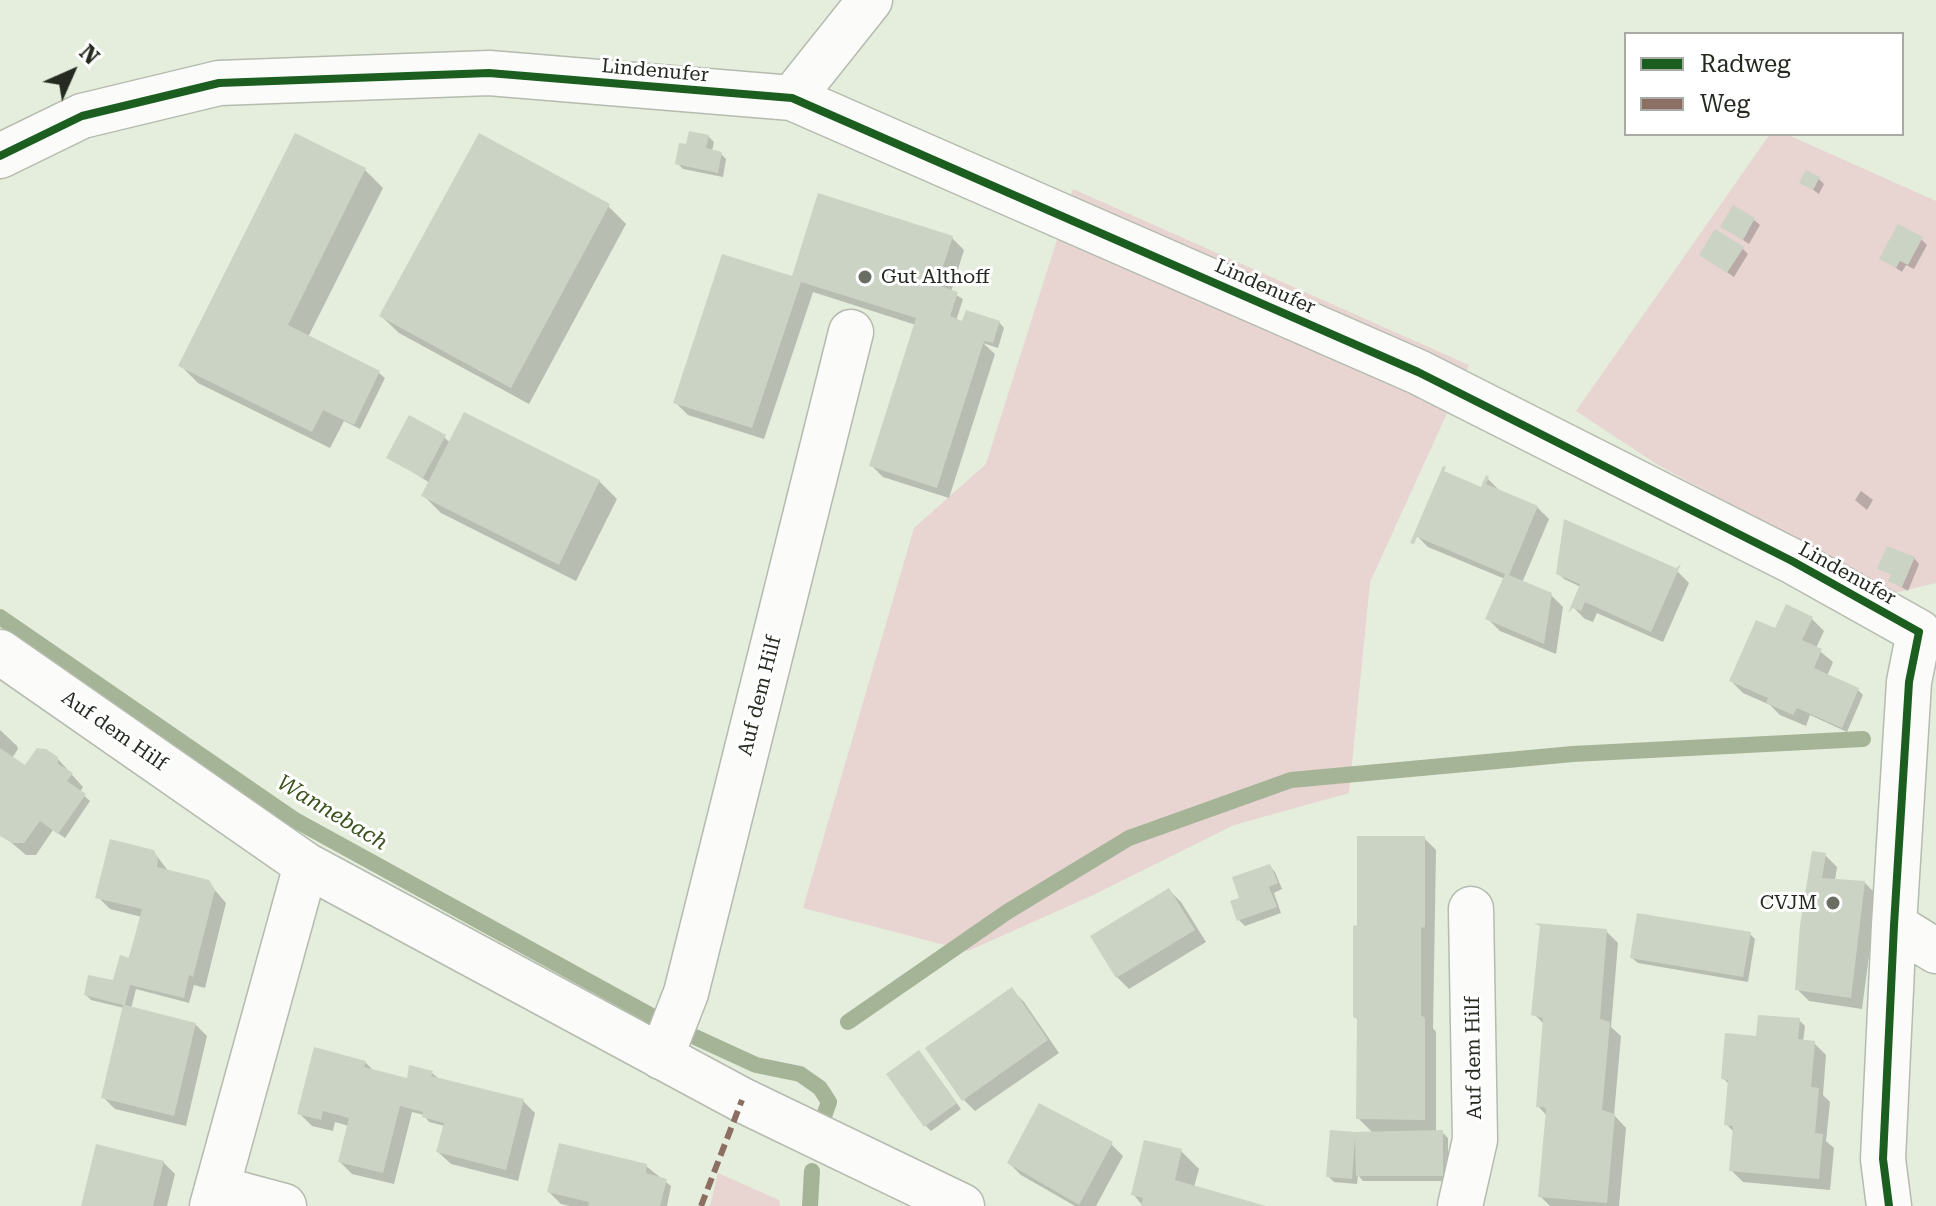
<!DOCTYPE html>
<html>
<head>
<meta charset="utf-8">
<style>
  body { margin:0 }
  #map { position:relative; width:1936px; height:1206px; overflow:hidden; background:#e5eddd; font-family:"Roboto Serif",serif }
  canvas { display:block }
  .legend { position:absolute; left:1624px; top:32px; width:280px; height:104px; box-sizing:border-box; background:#fff; border:2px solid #a7aaa5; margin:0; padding:10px 14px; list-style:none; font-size:24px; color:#242a1f }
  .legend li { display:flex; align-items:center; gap:16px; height:40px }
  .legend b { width:40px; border:2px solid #a7aaa5 }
  .north { position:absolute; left:32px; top:32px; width:80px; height:80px; -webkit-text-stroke:6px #fff; paint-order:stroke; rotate:45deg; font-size:22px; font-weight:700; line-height:32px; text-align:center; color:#242a1f }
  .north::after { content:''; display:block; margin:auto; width:28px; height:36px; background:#242a1f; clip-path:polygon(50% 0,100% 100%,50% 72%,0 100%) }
</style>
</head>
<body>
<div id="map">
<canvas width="1936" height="1206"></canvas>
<ul class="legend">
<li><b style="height:10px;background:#1b5e20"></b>Radweg</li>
<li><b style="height:10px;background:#8d6e63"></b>Weg</li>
</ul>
<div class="north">N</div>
</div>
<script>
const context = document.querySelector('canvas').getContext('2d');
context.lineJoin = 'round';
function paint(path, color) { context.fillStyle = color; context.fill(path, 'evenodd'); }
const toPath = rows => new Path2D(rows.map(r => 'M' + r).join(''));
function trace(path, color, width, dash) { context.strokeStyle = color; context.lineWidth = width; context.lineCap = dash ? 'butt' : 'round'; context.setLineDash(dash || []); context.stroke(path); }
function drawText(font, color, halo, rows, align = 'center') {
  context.font = font + ' "Roboto Serif",serif'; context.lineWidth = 6; context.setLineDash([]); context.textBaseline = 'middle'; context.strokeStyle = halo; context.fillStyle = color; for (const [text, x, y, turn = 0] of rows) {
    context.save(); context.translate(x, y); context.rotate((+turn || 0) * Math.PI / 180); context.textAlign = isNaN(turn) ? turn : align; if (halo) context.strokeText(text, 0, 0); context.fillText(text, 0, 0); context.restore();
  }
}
paint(toPath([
  [1770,134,1786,134,1936,201,1936,583,1894,593,1658,465,1576,411],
  [1073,189,1469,365,1370,582,1349,793,1234,825,1091,896,968,951,803,908,914,528,986,464],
  [718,1173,779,1200,780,1206,710,1206]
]), '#e8d4d1');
paint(toPath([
  [296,135,365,170,383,188,308,337,379,373,385,378,360,429,344,421,330,448,198,383,181,366],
  [708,136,714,142,712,151,721,154,726,159,723,177,683,169,677,163,687,147],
  [1819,179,1824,184,1819,194,1802,182],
  [608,206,626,224,529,404,399,333,381,316],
  [1754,220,1760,225,1749,244,1722,226],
  [952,238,964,250,951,292,963,299,956,321,963,324,999,322,1004,328,998,348,983,343,995,354,949,498,883,477,871,465,916,325,813,292,764,439,688,415,676,403,793,279],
  [1921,239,1927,245,1914,269,1906,265,1902,272,1881,258],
  [1742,248,1748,254,1734,277,1701,255],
  [444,437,450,443,599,481,617,499,576,581,441,513,424,496,430,483,389,457],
  [1487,478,1500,491,1537,507,1549,519,1522,583,1551,595,1563,607,1556,654,1500,631,1488,619,1505,579,1428,547,1416,535,1482,489],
  [1861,491,1873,500,1867,510,1855,500],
  [1914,558,1919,564,1908,591,1890,580,1899,579,1880,568],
  [1677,571,1689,583,1663,642,1597,613,1593,622,1585,619,1573,607,1581,587,1564,579,1558,573],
  [1812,619,1824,631,1816,648,1833,662,1827,676,1858,690,1863,695,1847,732,1810,715,1806,726,1780,715,1770,705,1743,693,1731,681,1776,631],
  [0,730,17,746,18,749,12,758,25,767,57,758,83,787,80,792,90,801,65,838,53,830,36,855,26,855,0,833],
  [1424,838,1436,850,1433,1028,1436,1032,1436,1133,1442,1132,1448,1138,1448,1181,1363,1181,1358,1175,1357,1184,1334,1182,1328,1176,1332,1132,1374,1134,1358,1118],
  [153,851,169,872,208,882,226,903,205,988,194,985,189,1003,136,989,131,1009,195,1024,207,1036,186,1126,115,1109,103,1097,124,1008,91,1000,86,995,115,982,128,960,142,917,110,909,98,897],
  [1825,855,1837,867,1835,880,1865,883,1877,895,1862,1009,1809,1001,1797,989],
  [1270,866,1275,872,1282,889,1274,893,1281,913,1245,926,1239,920,1241,899],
  [1169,890,1181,902,1206,942,1129,989,1117,977],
  [1606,931,1618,943,1611,1027,1621,1036,1614,1115,1626,1128,1619,1206,1550,1206,1540,1196,1547,1116,1538,1106,1545,1025,1534,1014],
  [1750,934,1755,939,1748,982,1638,963,1632,958],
  [1012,990,1024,1002,1059,1053,975,1111,963,1099],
  [1799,1020,1805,1026,1803,1042,1814,1043,1826,1055,1823,1095,1830,1102,1826,1141,1834,1148,1830,1190,1743,1182,1731,1170,1734,1132,1726,1124,1730,1085,1723,1078,1758,1038],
  [924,1058,961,1109,931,1131,925,1125],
  [365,1062,374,1071,408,1080,432,1073,438,1078,523,1101,535,1113,518,1181,451,1164,438,1152,445,1126,429,1122,424,1115,412,1112,394,1184,352,1174,340,1162,349,1126,335,1122,333,1131,312,1126,300,1114],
  [1111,1144,1123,1156,1096,1206,1075,1206,1021,1175,1009,1163],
  [1181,1151,1199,1169,1194,1187,1262,1206,1143,1206,1133,1194],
  [163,1162,175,1174,167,1206,83,1206],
  [646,1166,671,1186,667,1206,570,1206,561,1204,549,1192]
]), '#0003');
trace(toPath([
  [0,617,295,820,659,1020],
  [848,1022,1007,912,1129,838,1291,780,1573,754,1863,739],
  [695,1037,756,1065,800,1074,820,1088,829,1102,824,1116],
  [810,1206,812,1171]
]), '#a5b496', 16);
paint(toPath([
  [689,131,709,135,706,148,722,152,718,173,675,164,679,143,686,144],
  [295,133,366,168,288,325,380,371,354,425,323,410,312,432,178,366],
  [479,133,610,204,511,388,379,316],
  [1806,170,1820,177,1813,190,1799,183],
  [818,193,953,236,937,285,958,292,950,316,962,321,966,310,1000,321,993,343,984,341,937,488,869,466,916,318,801,282,752,428,673,403,722,254,792,276],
  [1733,205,1755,218,1743,240,1720,227],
  [1898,224,1923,237,1908,265,1900,261,1896,268,1879,259],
  [1715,229,1744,247,1727,273,1699,255],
  [464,412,600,480,559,565,421,496],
  [409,415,446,435,423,478,386,458],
  [1443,466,1446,467,1444,471,1481,487,1486,475,1489,477,1486,484,1538,506,1509,575,1552,593,1544,644,1485,619,1505,574,1417,537,1414,544,1410,543],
  [1564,519,1676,568,1681,564,1651,632,1585,602,1581,611,1573,608,1568,613,1580,584,1556,574],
  [1887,546,1915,557,1902,587,1888,581,1891,574,1877,569],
  [1786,604,1813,617,1802,640,1822,649,1814,668,1859,688,1842,728,1797,708,1793,715,1766,703,1768,698,1729,681,1756,620,1775,628],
  [0,748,25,765,37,748,46,749,58,757,58,764,73,773,67,781,86,794,58,834,40,821,24,843,12,843,0,836],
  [1357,836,1425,836,1425,927,1421,928,1421,1015,1425,1018,1425,1120,1356,1119,1357,1019,1353,1017,1353,926,1357,925],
  [110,839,154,850,158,859,157,867,209,880,215,890,193,977,189,975,184,998,130,985,125,1005,196,1023,174,1116,101,1098,123,1005,84,995,88,975,113,980,120,955,129,958,142,909,95,898],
  [1812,851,1826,853,1822,878,1865,881,1851,998,1795,990,1800,925],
  [1270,864,1278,883,1269,887,1277,907,1237,921,1230,901,1239,898,1232,877],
  [1169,888,1195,930,1116,978,1090,936],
  [1637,913,1751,932,1743,977,1630,958],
  [1534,923,1607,929,1600,1019,1610,1022,1602,1110,1615,1114,1607,1203,1538,1197,1546,1110,1544,1107,1536,1107,1543,1018,1531,1015,1540,926],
  [1012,987,1048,1040,962,1101,925,1048],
  [1758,1015,1800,1018,1798,1039,1815,1041,1811,1087,1819,1088,1815,1133,1823,1134,1819,1179,1729,1171,1733,1126,1724,1125,1728,1080,1721,1079,1725,1033,1756,1036],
  [314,1047,366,1061,364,1067,407,1078,409,1065,433,1071,431,1076,524,1099,506,1170,436,1152,444,1123,422,1117,423,1112,400,1106,383,1173,338,1162,349,1118,323,1111,321,1120,297,1114],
  [919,1050,957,1103,924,1127,886,1074],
  [1039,1103,1113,1142,1079,1205,1007,1163],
  [1330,1130,1356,1132,1443,1130,1443,1176,1356,1176,1355,1138,1352,1179,1326,1177],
  [1144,1140,1182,1149,1175,1180,1266,1206,1141,1206,1143,1198,1131,1195],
  [559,1143,647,1164,646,1173,667,1179,660,1206,588,1206,589,1202,547,1192],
  [96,1144,164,1161,153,1206,81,1206]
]), '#cbd3c4');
const minor = toPath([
  [792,98,870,0],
  [0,156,82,116,219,83,489,73,792,98,1418,372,1792,561,1919,632],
  [0,652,306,865,742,1100,962,1206],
  [1894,925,1936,951],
  [661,1057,686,993,851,332],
  [217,1188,284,1206],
  [212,1206,306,865],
  [1460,1206,1475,1140,1471,909],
  [1889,1206,1883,1159,1894,925,1909,682,1919,632]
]);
trace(minor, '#b5bbae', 47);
trace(minor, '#fbfcfa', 44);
trace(toPath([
  [701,1206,742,1100]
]), '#8d6e63', 6, [12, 6]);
trace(toPath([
  [0,156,82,116,219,83,489,73,792,98,1418,372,1792,561,1919,632],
  [1889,1206,1883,1159,1894,925,1909,682,1919,632]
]), '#1b5e20', 8);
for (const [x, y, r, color] of [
  [865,277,8,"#686e62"],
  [1833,903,8,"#686e62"]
]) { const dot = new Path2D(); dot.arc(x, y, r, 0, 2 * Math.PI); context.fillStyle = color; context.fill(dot); trace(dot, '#fff', 3); }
drawText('20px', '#242a1f', '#fff', [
  ["Lindenufer",655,71,5],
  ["Lindenufer",1265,287,24],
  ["Lindenufer",1847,574,29],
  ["Auf dem Hilf",760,696,-76],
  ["Auf dem Hilf",114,731,35],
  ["Auf dem Hilf",1474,1058,-91]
]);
drawText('20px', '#242a1f', '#fff', [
  ["Gut Althoff",881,277],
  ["CVJM",1817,903,"right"]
], 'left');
drawText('italic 22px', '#3a521c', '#fff', [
  ["Wannebach",332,813,31]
]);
</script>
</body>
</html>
